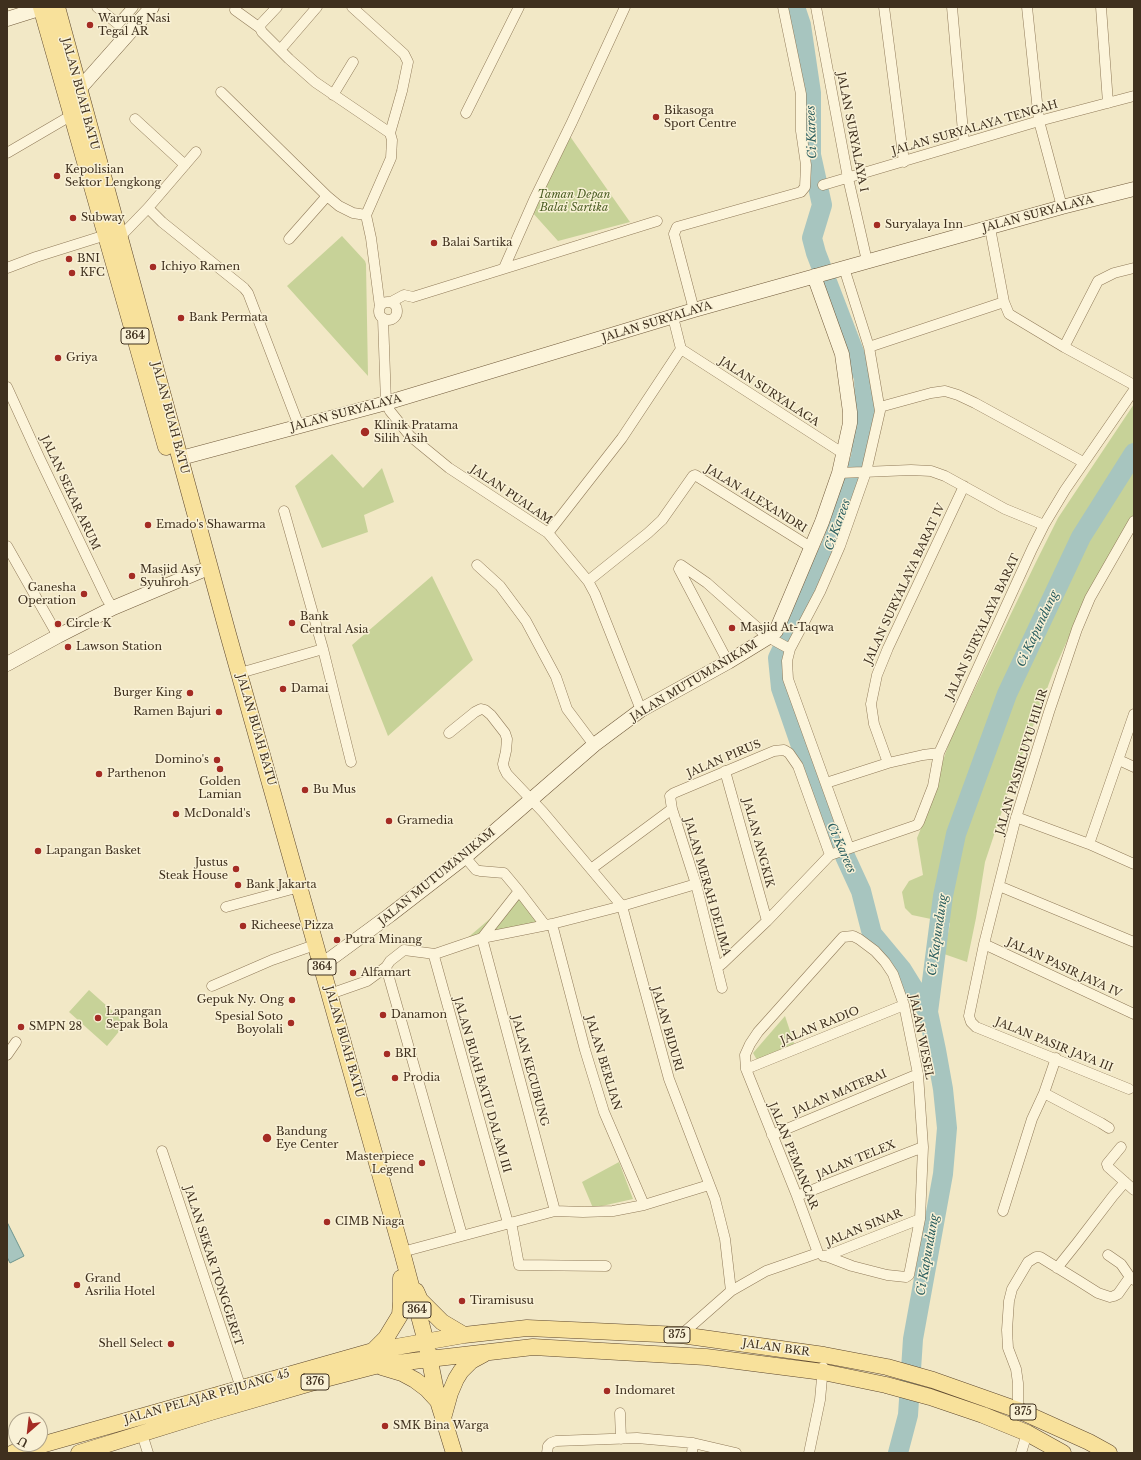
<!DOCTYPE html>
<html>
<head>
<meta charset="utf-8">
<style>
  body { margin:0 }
  #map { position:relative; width:1141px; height:1460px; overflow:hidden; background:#f2e8c6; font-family:"Libre Baskerville",serif }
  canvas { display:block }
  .frame { position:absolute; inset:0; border:8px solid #3f301e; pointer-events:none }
  .north { position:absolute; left:8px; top:1412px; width:40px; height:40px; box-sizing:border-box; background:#f9f1d6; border:1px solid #afa48c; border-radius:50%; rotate:208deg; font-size:11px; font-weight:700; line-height:16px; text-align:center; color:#3f301e }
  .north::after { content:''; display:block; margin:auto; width:14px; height:18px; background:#a42c24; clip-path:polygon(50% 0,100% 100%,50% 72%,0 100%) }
</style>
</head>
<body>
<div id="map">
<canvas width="1141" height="1460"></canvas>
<div class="frame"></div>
<div class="north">U</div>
</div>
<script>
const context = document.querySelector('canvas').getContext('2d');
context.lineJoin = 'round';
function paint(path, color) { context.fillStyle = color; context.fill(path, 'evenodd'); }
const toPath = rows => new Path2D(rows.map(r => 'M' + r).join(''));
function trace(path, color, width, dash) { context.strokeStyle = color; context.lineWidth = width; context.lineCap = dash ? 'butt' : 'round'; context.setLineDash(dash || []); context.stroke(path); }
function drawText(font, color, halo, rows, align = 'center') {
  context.font = font + ' "Libre Baskerville",serif'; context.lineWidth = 3; context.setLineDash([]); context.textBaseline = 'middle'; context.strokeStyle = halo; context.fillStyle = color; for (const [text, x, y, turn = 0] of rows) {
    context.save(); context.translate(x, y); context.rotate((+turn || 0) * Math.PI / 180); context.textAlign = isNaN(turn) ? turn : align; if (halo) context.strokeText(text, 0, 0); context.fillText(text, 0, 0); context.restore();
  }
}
paint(toPath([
  [567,132,630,222,558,241,532,212],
  [342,236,365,261,366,264,368,376,287,286],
  [1134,404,1134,514,1109,555,1080,612,1054,670,1008,793,985,862,976,918,967,962,944,954,950,923,912,915,905,908,902,892,909,881,923,875,917,838,933,799,942,763,951,738,1036,562,1058,518],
  [332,454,363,488,382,468,394,502,364,515,368,532,322,548,295,486],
  [432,576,473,660,388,736,352,645],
  [519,894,548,922,465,940],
  [89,990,126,1023,107,1046,69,1012],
  [785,1016,795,1046,757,1060,753,1053],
  [619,1162,633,1199,593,1208,582,1182]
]), '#c7d298');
const water = toPath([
  [7,1222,24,1256,10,1263,7,1257,7,1222]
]);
paint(water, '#a7c5bf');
trace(water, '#6d958e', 1);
trace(toPath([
  [795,7,801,25,811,93,811,155,822,205,812,238,816,253,864,378,865,409,861,457,833,542,778,658,781,688,821,804,861,891,872,934,902,970,928,1012],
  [898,1453,908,1415,913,1339,943,1174,947,1128,943,1089,936,1050,928,1012,943,896,956,834,1007,694,1081,537,1134,453]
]), '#a7c5bf', 20);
const street = toPath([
  [97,7,118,24,133,7],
  [277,7,261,24,260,28,262,32,289,59,315,82,390,133],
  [352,7,404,54,408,62,402,91,390,133,392,140,391,158,366,215,371,238,380,307],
  [816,7,848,178,867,261],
  [884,7,904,162],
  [952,7,964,143],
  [1027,7,1039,121,1062,207],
  [1101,7,1108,103],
  [235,10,260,28],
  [280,50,317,7],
  [221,92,327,196,339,206,353,213,366,215],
  [333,95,353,62],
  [466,113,519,7],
  [135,119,185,165],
  [7,153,72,115],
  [823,185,1039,121,1134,96],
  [148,208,162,222,244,288,248,293,299,426],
  [990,228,1004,302,1009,314,1064,347,1134,385],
  [120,237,148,208,196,152],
  [289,239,327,196],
  [7,268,36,257,106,235],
  [504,268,534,200,572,122,625,7],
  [844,268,869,347,880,411,866,472,840,546,820,592,790,649,787,661,788,679,849,848],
  [391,302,404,295,413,297,657,221],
  '379 311a9 9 0 1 1 18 0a9 9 0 1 1-18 0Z',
  [694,310,674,234,677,227,801,192,805,187,806,165,801,131,801,94,783,7],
  [383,318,386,403,390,411,410,436,449,468,548,533,588,581,595,594,641,710],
  [869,347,1004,302],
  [1064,347,1098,281,1114,273,1134,268],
  [681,349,844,454],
  [7,387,39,457,107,599,113,608],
  [880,407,931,393,945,391,958,395,975,403,1083,462],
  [839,473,911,470,931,471,945,476,1005,509,1044,525],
  [284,511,323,649,351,762],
  [548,533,622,438,681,349,673,317],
  [7,546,58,636],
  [477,565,500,586,526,621,556,677,567,709,594,745],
  [588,581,648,533,662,520,693,476,695,475,812,548],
  [728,662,679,569,681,565,707,583,768,637,790,649],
  [240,673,323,649],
  [449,733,475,712,481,709,485,710,491,715,505,733,507,739,506,751,503,764,504,768,507,774,543,812,622,906,669,1079,715,1199,725,1239,731,1291],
  [1119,760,1134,767],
  [888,763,874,724,871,704,877,675,888,648,964,486],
  [725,771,767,921],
  [826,783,888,763,923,755,939,753],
  [1016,817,1089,844,1134,864],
  [1089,844,1134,714],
  [465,857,476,870,480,871,504,873,519,891,545,925],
  [591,869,672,809],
  [999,886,1134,942],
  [226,907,292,889],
  [552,924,585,1050,604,1112,644,1205],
  [482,938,555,1211],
  [482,938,519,891],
  [984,944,1134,1014],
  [435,954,434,956,508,1223],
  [386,967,462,1235],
  [717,968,723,963,767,921,830,855,917,825,919,822,933,786,939,753,1032,549,1044,525,1065,490,1134,390],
  [212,986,272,960,309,947],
  [722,988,696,884,672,809,670,796,674,793,774,751,784,750,789,753,798,766,830,855],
  [330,994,367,981,386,967,390,961,404,950,435,954,482,938,552,924,622,906,696,884],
  [7,1055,16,1042],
  [746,1069,904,1005],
  [1129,1089,976,1027,971,1022,969,1016,984,944,1015,821,1049,712,1077,629,1090,598,1134,521],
  [1044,1093,1101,1123,1109,1128],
  [772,1135,918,1074],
  [1121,1147,1107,1164,1108,1167,1134,1190],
  [162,1151,241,1388],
  [797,1196,923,1147],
  [1003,1211,1032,1119,1044,1093,1056,1058],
  [511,1222,519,1265,606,1266],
  [402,1252,555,1211,583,1212,613,1211,644,1205,709,1185],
  [818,1253,797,1196,746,1069,745,1055,750,1044,758,1032,843,937,853,936,859,939,875,951,885,962,893,974,904,1005,918,1074,923,1147,920,1219,909,1275,906,1277,887,1275,852,1266,826,1256],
  [1108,1255,1121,1264,1130,1277,1134,1280],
  [823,1256,826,1256,920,1219],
  [1057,1268,1077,1243,1113,1196,1125,1182],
  [681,1335,731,1291,766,1271,818,1253],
  [1018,1410,1018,1383,1016,1369,1008,1348,1007,1330,1009,1301,1012,1289,1028,1262,1036,1257,1040,1257,1079,1281,1098,1293,1110,1297,1114,1296,1118,1294,1130,1277],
  [620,1413,621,1439],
  [142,1434,148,1453],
  [547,1453,548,1446,551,1443,556,1441,637,1438,693,1443,736,1453],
  [692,1453,693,1443],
  [809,1453,820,1400,823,1367],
  [1021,1453,1027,1433]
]);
const secondary = toPath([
  [7,19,42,8,42,7],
  [74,95,152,7],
  [181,458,386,403,694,310,1062,207,1134,189],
  [7,664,58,636,113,608,201,571],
  [322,965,390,915,465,857,594,745,641,710,728,662,772,635,776,631,822,522,839,473,850,423,850,412,842,354,814,276]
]);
const primary = toPath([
  [41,7,166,447],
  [57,7,228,634,402,1252,426,1342,438,1401,454,1453],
  [416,1291,420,1300,442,1322,464,1335],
  [373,1351,386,1338,400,1315,401,1302,401,1278],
  [382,1367,402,1373,415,1380,427,1389,438,1401],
  [443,1418,450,1393,456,1379,461,1371,471,1361,484,1354],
  [13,1453,373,1351,464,1335,527,1328,681,1335,824,1355,887,1367,933,1380,1018,1410,1089,1442,1109,1453],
  [79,1453,211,1412,321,1380,375,1366,429,1359,533,1347,706,1357,823,1372,886,1385,930,1397,983,1415,1027,1433,1063,1453]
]);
trace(street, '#907a59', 11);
trace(secondary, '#725b3c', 15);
trace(primary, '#5d472e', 17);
trace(street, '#fcf4da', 10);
trace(secondary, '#fcf4da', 14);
trace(primary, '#f8e19b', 16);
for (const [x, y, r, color] of [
  [90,25,4,"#a42c24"],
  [656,117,4,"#a42c24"],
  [57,176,4,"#a42c24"],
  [73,218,4,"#a42c24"],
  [877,225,4,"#a42c24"],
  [434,243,4,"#a42c24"],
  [69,259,4,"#a42c24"],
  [153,267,4,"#a42c24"],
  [72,273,4,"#a42c24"],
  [181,318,4,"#a42c24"],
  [58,358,4,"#a42c24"],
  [365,432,5,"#a42c24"],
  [148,525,4,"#a42c24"],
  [132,576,4,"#a42c24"],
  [84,594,4,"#a42c24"],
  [292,623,4,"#a42c24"],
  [58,624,4,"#a42c24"],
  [732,628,4,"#a42c24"],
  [68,647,4,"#a42c24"],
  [283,689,4,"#a42c24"],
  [190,693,4,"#a42c24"],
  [219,712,4,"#a42c24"],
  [217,760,4,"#a42c24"],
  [220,769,4,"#a42c24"],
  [99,774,4,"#a42c24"],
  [305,790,4,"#a42c24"],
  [176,814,4,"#a42c24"],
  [389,821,4,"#a42c24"],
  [38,851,4,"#a42c24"],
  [236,869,4,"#a42c24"],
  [238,885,4,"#a42c24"],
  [243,926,4,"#a42c24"],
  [337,940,4,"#a42c24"],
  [353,973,4,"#a42c24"],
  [292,1000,4,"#a42c24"],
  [383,1015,4,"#a42c24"],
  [98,1018,4,"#a42c24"],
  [291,1023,4,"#a42c24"],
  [21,1027,4,"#a42c24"],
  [387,1054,4,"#a42c24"],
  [395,1078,4,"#a42c24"],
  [267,1138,5,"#a42c24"],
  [422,1163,4,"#a42c24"],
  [327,1222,4,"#a42c24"],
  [77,1285,4,"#a42c24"],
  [462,1301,4,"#a42c24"],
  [171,1344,4,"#a42c24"],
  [607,1391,4,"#a42c24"],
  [385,1426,4,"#a42c24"]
]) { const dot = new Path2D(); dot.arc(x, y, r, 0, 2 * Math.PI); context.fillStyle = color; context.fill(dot); trace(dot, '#f9f1d6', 1.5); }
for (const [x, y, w] of [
  [135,336,28],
  [322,967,28],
  [417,1310,28],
  [677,1335,26],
  [315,1382,28],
  [1023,1412,26]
]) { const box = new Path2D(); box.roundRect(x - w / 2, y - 8, w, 16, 3); context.fillStyle = '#f9f1d6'; context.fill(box); trace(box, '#3f301e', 1); }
drawText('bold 10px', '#3f301e', null, [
  ["364",135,336],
  ["364",322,967],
  ["364",417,1310],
  ["375",677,1335],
  ["376",315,1382],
  ["375",1023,1412]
]);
drawText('11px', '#3f301e', '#f9f1d6', [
  ["Warung Nasi",98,19],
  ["Tegal AR",98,32],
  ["Bikasoga",664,111],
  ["Sport Centre",664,124],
  ["Kepolisian",65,170],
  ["Sektor Lengkong",65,183],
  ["Subway",81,218],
  ["Suryalaya Inn",885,225],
  ["Balai Sartika",442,243],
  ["BNI",77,259],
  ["Ichiyo Ramen",161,267],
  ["KFC",80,273],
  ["Bank Permata",189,318],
  ["Griya",66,358],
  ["Klinik Pratama",374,426],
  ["Silih Asih",374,439],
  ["Emado's Shawarma",156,525],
  ["Masjid Asy",140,570],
  ["Syuhroh",140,583],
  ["Ganesha",76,588,"right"],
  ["Operation",76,601,"right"],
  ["Bank",300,617],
  ["Central Asia",300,630],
  ["Circle K",66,624],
  ["Masjid At-Taqwa",740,628],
  ["Lawson Station",76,647],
  ["Damai",291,689],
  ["Burger King",182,693,"right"],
  ["Ramen Bajuri",211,712,"right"],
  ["Domino's",209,760,"right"],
  ["Parthenon",107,774],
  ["Golden",220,782,"center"],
  ["Lamian",220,795,"center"],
  ["Bu Mus",313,790],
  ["McDonald's",184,814],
  ["Gramedia",397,821],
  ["Lapangan Basket",46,851],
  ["Justus",228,863,"right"],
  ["Steak House",228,876,"right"],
  ["Bank Jakarta",246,885],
  ["Richeese Pizza",251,926],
  ["Putra Minang",345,940],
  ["Alfamart",361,973],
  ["Gepuk Ny. Ong",284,1000,"right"],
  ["Lapangan",106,1012],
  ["Sepak Bola",106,1025],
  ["Danamon",391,1015],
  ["Spesial Soto",283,1017,"right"],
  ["Boyolali",283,1030,"right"],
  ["SMPN 28",29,1027],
  ["BRI",395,1054],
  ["Prodia",403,1078],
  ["Bandung",276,1132],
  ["Eye Center",276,1145],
  ["Masterpiece",414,1157,"right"],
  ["Legend",414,1170,"right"],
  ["CIMB Niaga",335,1222],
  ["Grand",85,1279],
  ["Asrilia Hotel",85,1292],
  ["Tiramisusu",470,1301],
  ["Shell Select",163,1344,"right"],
  ["Indomaret",615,1391],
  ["SMK Bina Warga",393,1426]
], 'left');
drawText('11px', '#3f301e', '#f9f1d6', [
  ["JALAN BUAH BATU",80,94,75],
  ["JALAN SURYALAYA TENGAH",975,128,-16],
  ["JALAN SURYALAYA I",852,132,79],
  ["JALAN SURYALAYA",1038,214,-15],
  ["JALAN SURYALAYA",657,322,-17],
  ["JALAN SURYALAGA",769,392,33],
  ["JALAN SURYALAYA",346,413,-15],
  ["JALAN BUAH BATU",170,418,75],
  ["JALAN SEKAR ARUM",70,493,65],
  ["JALAN PUALAM",511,495,34],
  ["JALAN ALEXANDRI",756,499,32],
  ["JALAN SURYALAYA BARAT IV",905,584,-65],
  ["JALAN SURYALAYA BARAT",983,627,-65],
  ["JALAN MUTUMANIKAM",694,681,-31],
  ["JALAN BUAH BATU",256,730,74],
  ["JALAN PIRUS",724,759,-23],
  ["JALAN PASIRLUYU HILIR",1022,762,-73],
  ["JALAN ANGKIK",758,843,75],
  ["JALAN MUTUMANIKAM",437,877,-39],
  ["JALAN MERAH DELIMA",707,887,74],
  ["JALAN PASIR JAYA IV",1064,968,25],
  ["JALAN RADIO",820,1026,-22],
  ["JALAN BIDURI",667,1029,74],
  ["JALAN WESEL",921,1037,79],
  ["JALAN BUAH BATU",344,1042,74],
  ["JALAN PASIR JAYA III",1054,1045,22],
  ["JALAN BERLIAN",603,1063,73],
  ["JALAN KECUBUNG",530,1071,75],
  ["JALAN BUAH BATU DALAM III",482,1085,74],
  ["JALAN MATERAI",840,1093,-23],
  ["JALAN PEMANCAR",793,1156,68],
  ["JALAN TELEX",856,1160,-22],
  ["JALAN SINAR",864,1228,-22],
  ["JALAN SEKAR TONGGERET",213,1266,72],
  ["JALAN BKR",776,1348,8],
  ["JALAN PELAJAR PEJUANG 45",207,1397,-16]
]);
drawText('italic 11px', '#4a5d23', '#f9f1d6', [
  ["Taman Depan",574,195],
  ["Balai Sartika",574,208]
]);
drawText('italic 12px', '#2c5f60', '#f9f1d6', [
  ["Ci Karees",812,132,-92],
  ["Ci Karees",838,525,-70],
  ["Ci Kapundung",1038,629,-65],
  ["Ci Karees",841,848,66],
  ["Ci Kapundung",938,935,-82],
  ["Ci Kapundung",928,1255,-80]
]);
</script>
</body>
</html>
